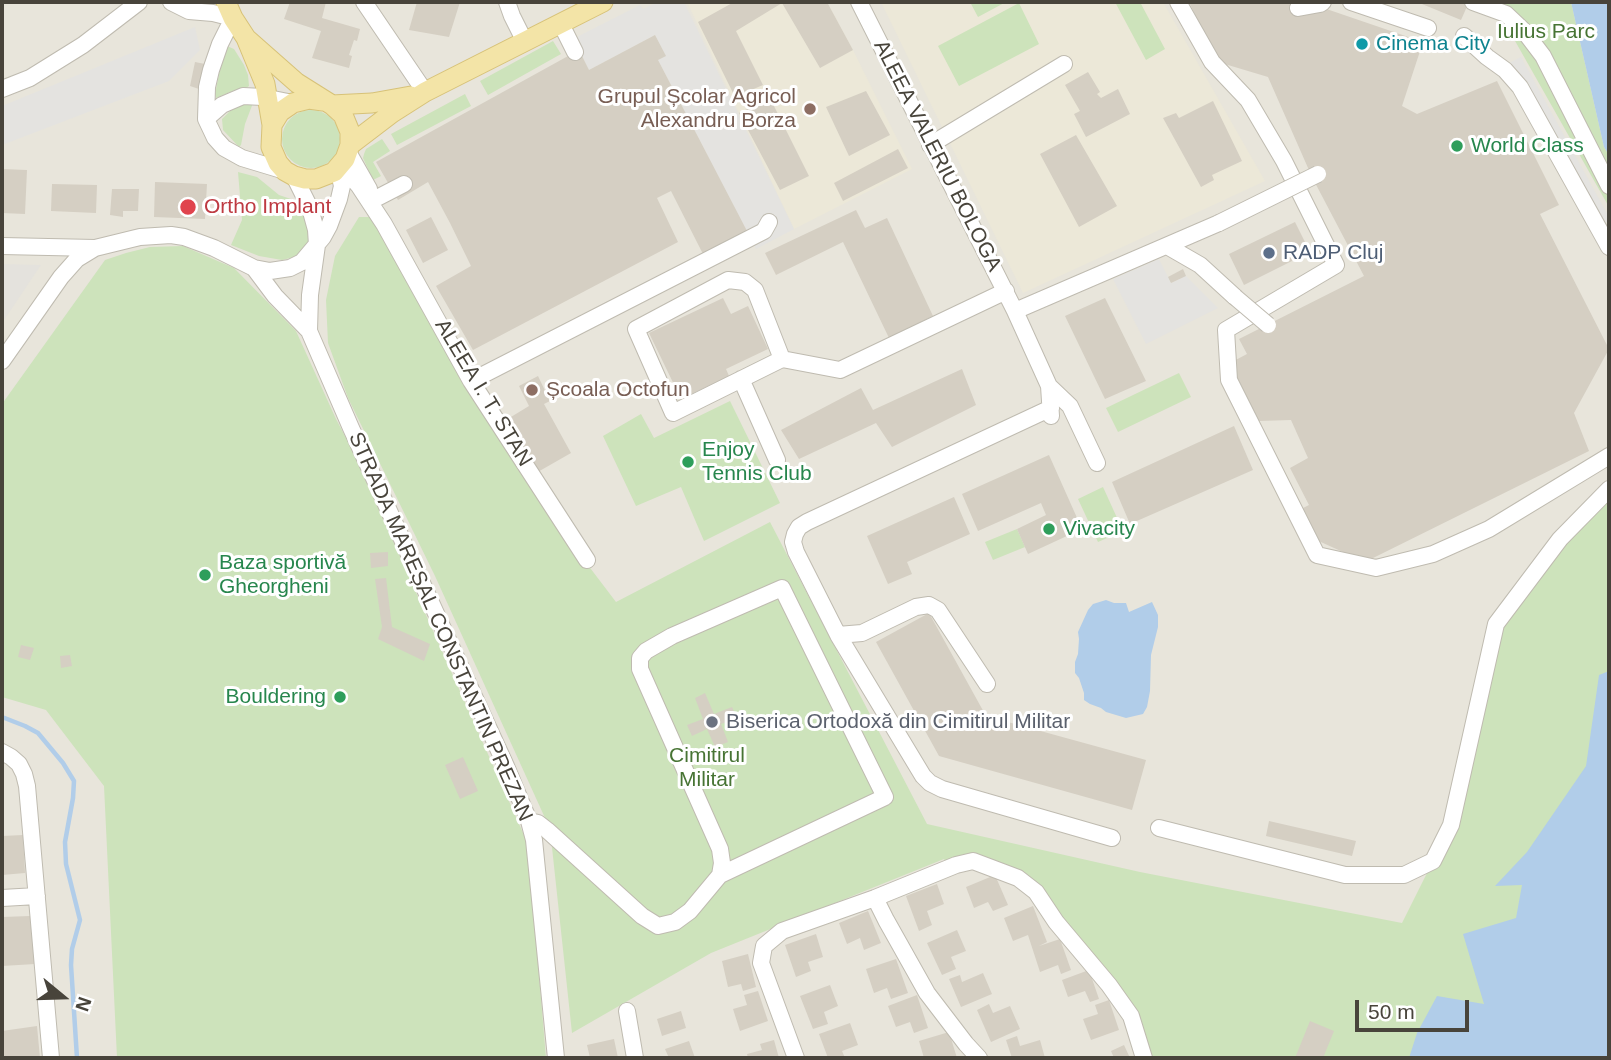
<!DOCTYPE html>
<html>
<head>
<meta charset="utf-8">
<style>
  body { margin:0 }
  #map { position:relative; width:1611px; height:1060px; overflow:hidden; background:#f4f3ec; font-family:Arial,sans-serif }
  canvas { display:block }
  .frame { position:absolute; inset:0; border:4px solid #48443b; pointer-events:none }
  .north { position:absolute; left:28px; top:962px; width:70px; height:70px; -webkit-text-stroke:5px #fff; paint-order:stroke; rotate:109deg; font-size:19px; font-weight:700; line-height:28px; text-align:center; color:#48443b }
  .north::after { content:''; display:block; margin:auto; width:24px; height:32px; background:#48443b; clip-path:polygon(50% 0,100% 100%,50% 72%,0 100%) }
  .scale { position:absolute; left:1355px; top:1000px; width:114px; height:32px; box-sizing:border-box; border:4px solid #48443b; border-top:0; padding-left:9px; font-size:21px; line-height:24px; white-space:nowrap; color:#48443b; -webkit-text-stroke:5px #fff; paint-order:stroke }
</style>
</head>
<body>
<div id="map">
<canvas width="1611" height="1060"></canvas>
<div class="frame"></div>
<div class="north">N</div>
<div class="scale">50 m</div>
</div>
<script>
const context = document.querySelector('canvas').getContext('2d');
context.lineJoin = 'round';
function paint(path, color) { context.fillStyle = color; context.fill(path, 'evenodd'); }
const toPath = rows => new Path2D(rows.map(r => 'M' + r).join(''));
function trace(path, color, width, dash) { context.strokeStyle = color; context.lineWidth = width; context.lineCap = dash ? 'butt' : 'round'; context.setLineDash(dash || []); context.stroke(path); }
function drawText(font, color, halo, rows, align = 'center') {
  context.font = font + ' Arial,sans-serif'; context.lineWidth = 6; context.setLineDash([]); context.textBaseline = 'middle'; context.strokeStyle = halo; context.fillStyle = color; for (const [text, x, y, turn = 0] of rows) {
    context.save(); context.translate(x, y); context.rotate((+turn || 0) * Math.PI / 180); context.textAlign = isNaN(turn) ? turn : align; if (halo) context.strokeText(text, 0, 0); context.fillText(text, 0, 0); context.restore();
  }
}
paint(toPath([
  [2,2,1609,2,1609,1058,2,1058]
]), '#e8e5db');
paint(toPath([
  [2,264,41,265,2,323]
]), '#e4e2dd');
paint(toPath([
  [687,2,827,2,853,50,912,169,794,229],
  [881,2,1163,2,1265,181,1023,293]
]), '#ece8d8');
paint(toPath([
  [970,2,1006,2,978,17],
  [1115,2,1140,2,1165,49,1146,60],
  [1493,2,1571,2,1604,147,1609,155,1609,207],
  [1019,3,1039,44,959,86,938,46],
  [553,41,561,54,488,95,480,81],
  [227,46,234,49,244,65,248,75,249,86,246,88,235,90,216,98,215,94,223,54],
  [465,94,471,106,397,145,391,134],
  [251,101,253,103,245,124,241,145,239,147,223,130,222,119,231,110],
  '282 139a29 29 0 1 1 58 0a29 29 0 1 1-58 0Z',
  [382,139,390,151,373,162,381,176,373,180,363,158,364,154,366,149],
  [238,172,257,177,279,195,300,202,309,215,309,242,298,256,282,260,259,256,231,245,242,220],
  [359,217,372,217,476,403,543,506,616,602,770,522,927,824,1140,872,1402,923,1451,825,1496,624,1609,489,1609,1058,1144,1058,1131,1016,1036,892,973,861,948,868,944,859,711,953,572,1033,550,829,435,576,348,398,328,343,326,300,335,256],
  [183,246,234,268,296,331,336,419,354,453,528,844,546,1058,117,1058,104,786,46,710,2,697,2,404,105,260,126,253,150,247],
  [1179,373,1191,397,1118,432,1106,408],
  [730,401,780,503,704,541,681,487,636,506,603,436,641,414,654,438],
  [1103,487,1123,531,1098,542,1078,499],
  [1017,529,1025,547,993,560,985,542]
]), '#cde3bb');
paint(toPath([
  [658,2,684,2,794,229,756,249,658,60,665,55,655,35,589,70,573,39,640,5,643,9],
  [195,27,200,50,169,81,2,145,2,106],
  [1521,57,1609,217,1609,221,1603,224,1509,63],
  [1159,259,1171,283,1186,276,1218,308,1146,344,1113,279]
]), '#e4e3e0');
paint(toPath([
  [1571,2,1609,2,1609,155,1604,147],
  [1106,600,1114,603,1126,603,1129,612,1152,602,1158,615,1158,627,1151,655,1150,691,1147,707,1143,714,1126,718,1106,712,1101,708,1090,704,1084,700,1084,693,1079,678,1075,673,1075,662,1078,654,1079,639,1078,632,1088,610,1093,604],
  [1609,671,1609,1058,1409,1058,1417,1033,1437,996,1484,1004,1463,934,1516,918,1522,885,1495,886,1527,852,1586,766,1599,675]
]), '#b1cde9');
trace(toPath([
  [2,717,25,726,38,733,63,763,74,781,73,798,65,842,66,864,80,920,72,949,71,965,77,1058]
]), '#b1cde9', 4.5);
paint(toPath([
  [290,2,326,2,322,18,360,29,357,41,354,40,349,55,352,56,349,68,312,58,321,31,284,19],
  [417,2,460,2,449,37,409,30],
  [734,2,827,2,853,50,820,68,782,3,736,31,763,85,735,97,698,22],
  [1189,2,1306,2,1423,42,1402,106,1417,114,1497,81,1559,205,1540,214,1609,349,1574,413,1589,451,1365,562,1312,538,1299,510,1309,505,1290,468,1308,458,1291,420,1259,421,1230,363,1247,354,1239,339,1364,276,1312,177,1268,77,1218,62],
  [1417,2,1469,2,1461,20],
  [655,35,666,56,658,60,747,231,703,254,671,191,657,198,678,242,473,350,436,286,471,266,450,223,428,182,398,200,376,162,579,50,589,70],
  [195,62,205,64,199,89,190,86],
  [1088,72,1100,92,1097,94,1101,98,1118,89,1130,114,1086,137,1074,114,1080,111,1065,85],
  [866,91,890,135,849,156,826,107],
  [770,98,809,176,780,190,739,113],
  [1213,101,1242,161,1212,175,1214,180,1201,187,1163,118,1176,113,1179,118],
  [1076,135,1117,206,1079,227,1040,154],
  [898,149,908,168,843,201,834,183],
  [2,169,27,170,25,214,2,213],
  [155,182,207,184,205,219,154,217],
  [52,184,97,185,96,213,51,211],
  [112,189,139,189,138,211,123,211,123,217,110,215],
  [856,210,865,228,887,218,933,316,889,338,843,242,776,275,765,253],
  [431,217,448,250,423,263,406,230],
  [1295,222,1310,252,1244,285,1229,254],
  [1183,269,1186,276,1171,283,1168,277],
  [723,298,731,314,748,306,768,349,726,369,729,376,681,399,649,333],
  [1105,298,1146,381,1105,399,1065,316],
  [962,369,976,405,892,447,876,423,799,459,781,430,861,388,873,410],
  [538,376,550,401,544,404,571,453,536,473,506,420,529,406,519,386],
  [1234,426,1253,470,1130,524,1112,482],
  [1049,455,1082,529,1028,554,1017,529,1046,515,1041,503,978,531,962,494],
  [954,497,970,534,907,562,912,574,888,584,867,536],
  [388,552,388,566,371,568,370,553],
  [386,578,392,627,430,644,424,661,378,639,382,627,375,579],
  [929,613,986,716,1146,760,1132,810,939,756,876,642],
  [21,645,34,648,30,660,18,657],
  [70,655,72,666,61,668,60,656],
  [705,693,714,714,732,707,737,718,721,724,728,742,715,747,707,729,692,736,687,725,703,719,695,698],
  [463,757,478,791,460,799,445,765],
  [1269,821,1356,841,1352,856,1266,836],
  [23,835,25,873,2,875,2,836],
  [995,875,1008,905,993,911,988,902,974,908,966,887],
  [937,884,944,904,927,911,932,925,919,931,906,896],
  [1033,906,1047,942,1039,946,1060,939,1071,970,1061,974,1058,965,1040,972,1028,935,1013,941,1004,918],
  [868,911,881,943,864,950,860,938,847,944,839,923],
  [30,916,35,964,2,966,2,917],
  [957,930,966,951,951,957,956,969,942,975,927,943],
  [816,934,823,957,808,962,811,971,796,977,785,945],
  [748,954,756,987,743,991,741,984,728,987,722,961],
  [896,959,908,993,891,999,887,988,874,993,866,969],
  [1089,970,1099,999,1090,1002,1085,991,1068,997,1062,980],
  [983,973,992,994,961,1007,949,979,960,975,962,982],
  [830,985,838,1006,824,1012,828,1024,813,1029,800,996],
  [758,991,768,1021,740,1031,733,1009,747,1005,744,995],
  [917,995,928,1028,914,1033,910,1022,896,1027,888,1006],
  [1109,1000,1119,1030,1091,1040,1083,1019,1098,1014,1095,1005],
  [989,1004,993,1013,1010,1006,1020,1029,991,1042,977,1010],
  [681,1011,686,1028,662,1036,657,1019],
  [1310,1021,1334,1031,1323,1058,1295,1058],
  [850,1023,858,1045,842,1051,845,1058,828,1058,819,1034],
  [37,1026,40,1058,2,1058,2,1031],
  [949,1032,957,1058,924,1058,919,1041],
  [1017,1036,1020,1046,1040,1040,1045,1058,1012,1058,1006,1040],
  [614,1039,618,1058,590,1058,587,1045],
  [774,1040,779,1058,748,1058,747,1054,762,1050,760,1044],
  [689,1041,695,1058,669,1058,665,1049],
  [1124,1045,1130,1058,1114,1058,1111,1051]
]), '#d5cfc3');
const minor = toPath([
  [171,2,189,11,213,13,233,18,220,44,211,70,207,87,206,119,215,138,224,148,242,158,285,171],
  [364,2,425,92],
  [507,2,512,16,525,42],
  [859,2,1015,311,1049,386,1051,416],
  [1178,2,1212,62,1248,100,1284,161,1336,265,1226,330,1229,380,1317,555,1376,568,1433,554,1489,529,1609,456],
  [1351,2,1428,28],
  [1473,2,1506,14,1524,31,1543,56,1609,186],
  [1298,8,1320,4,1323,2],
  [561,24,575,52],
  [1464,36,1487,57,1505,70,1520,87,1609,247],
  [2,89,30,78,83,45,139,2],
  [206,119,222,105,243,96,263,97,293,103],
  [930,145,1064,64],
  [348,152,369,189],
  [341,165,359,186,384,224,471,381,587,560],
  [294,176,310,208,316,230,317,245,310,295,309,331,351,428,506,766,529,821,534,840,556,1058],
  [375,199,404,184],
  [2,246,95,248,140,237,171,235,184,237,214,248,254,268,270,271,290,268,302,262,323,237,329,226,339,199,342,186,338,168],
  [1167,246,1200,265,1235,297],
  [254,268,275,296,309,331],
  [1015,311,1219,223],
  [782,359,673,413,636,329,728,280,745,282,755,290,782,359,840,370,1006,291],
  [2,361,61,277,77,259,95,248],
  [741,379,777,460],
  [471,381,764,231,769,222],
  [1049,386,1070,406,1097,463],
  [838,635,923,776,930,783,942,789,1112,838],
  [987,684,938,610,929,605,916,607,862,633,838,635,796,552,793,542,795,534,799,527,807,522,1051,408],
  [2,752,11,757,19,764,24,774,27,786,51,1058],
  [529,821,538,823,547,830,642,916,658,926,675,922,690,911,720,875,722,863,720,849,640,669,640,658,646,651,672,636,782,588,885,797,720,875],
  [1159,828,1345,875,1404,875,1433,861,1451,825,1496,624,1560,539,1609,489],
  [2,898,37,896],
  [875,898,886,920,927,993,966,1044,979,1058],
  [627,1011,635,1058],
  [796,1058,761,963,764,946,782,931,875,898,956,865,973,861,1018,878,1036,892,1056,922,1109,985,1131,1016,1144,1058]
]);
const major = toPath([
  [226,2,233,18,246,38,265,84,272,125,271,147,278,163,285,171,294,176,305,179,316,179,334,172,345,159,350,145,350,132,343,115,332,105,297,83,246,38],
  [332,105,372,103,411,96],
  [272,125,280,112,293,103,309,99,323,101],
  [350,145,392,113,425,92,603,2]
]);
trace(minor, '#bfbbb0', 18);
trace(major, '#d7c278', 21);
trace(minor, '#fff', 16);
trace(major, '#f3e4a7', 19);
const minorBridge = toPath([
  [1219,223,1318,174],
  [1235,297,1268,325]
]);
trace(minorBridge, '#bfbbb0', 18, []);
trace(minorBridge, '#fff', 16);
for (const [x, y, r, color] of [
  [1362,44,7,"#0f9aa8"],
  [810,109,7,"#8d6e63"],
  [1457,146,7,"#2e9e5b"],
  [188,207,9,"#e0444e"],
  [1269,253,7,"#5c6f8a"],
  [532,390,7,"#8d6e63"],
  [688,462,7,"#2e9e5b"],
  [1049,529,7,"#2e9e5b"],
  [205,575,7,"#2e9e5b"],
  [340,697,7,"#2e9e5b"],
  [712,722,7,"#6b7280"]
]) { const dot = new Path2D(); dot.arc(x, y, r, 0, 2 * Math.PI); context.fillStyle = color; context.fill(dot); trace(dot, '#fff', 2.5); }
drawText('21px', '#477434', '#fff', [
  ["Iulius Parc",1546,32],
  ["Cimitirul",707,756],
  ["Militar",707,780]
]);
drawText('21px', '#0d838f', '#fff', [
  ["Cinema City",1376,44]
], 'left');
drawText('21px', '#785e54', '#fff', [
  ["Grupul Școlar Agricol",796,97],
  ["Alexandru Borza",796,121],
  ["Școala Octofun",546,390,"left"]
], 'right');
drawText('21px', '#27864d', '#fff', [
  ["World Class",1471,146],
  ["Enjoy",702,450],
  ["Tennis Club",702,474],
  ["Vivacity",1063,529],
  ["Baza sportivă",219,563],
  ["Gheorgheni",219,587],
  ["Bouldering",326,697,"right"]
], 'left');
drawText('21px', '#48443b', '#fff', [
  ["ALEEA VALERIU BOLOGA",937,156,63],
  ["ALEEA I. T. STAN",483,393,59],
  ["STRADA MAREȘAL CONSTANTIN PREZAN",440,627,66]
]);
drawText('21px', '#be3a42', '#fff', [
  ["Ortho Implant",204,207]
], 'left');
drawText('21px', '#4e5e75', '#fff', [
  ["RADP Cluj",1283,253]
], 'left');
drawText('21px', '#5b616d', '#fff', [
  ["Biserica Ortodoxă din Cimitirul Militar",726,722]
], 'left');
</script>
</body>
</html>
